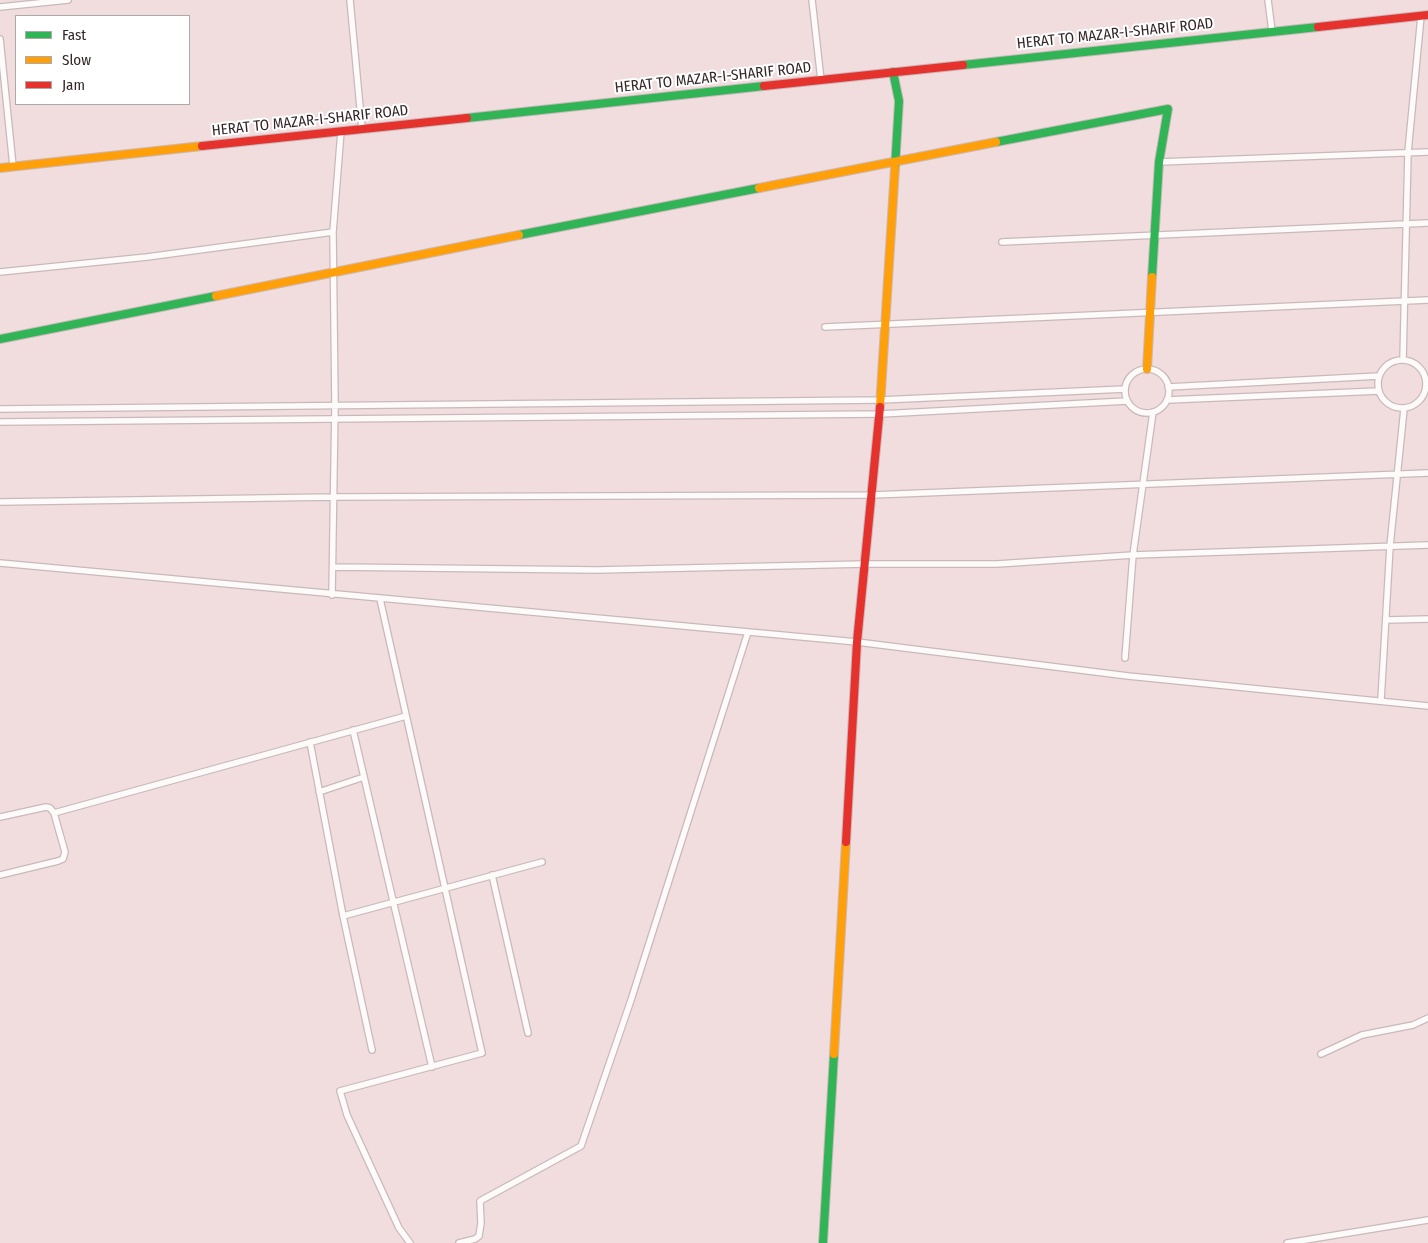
<!DOCTYPE html>
<html>
<head>
<meta charset="utf-8">
<style>
  body { margin:0 }
  #map { position:relative; width:1428px; height:1243px; overflow:hidden; background:#f1dcde; font-family:"Fira Sans Condensed",sans-serif }
  canvas { display:block }
  .legend { position:absolute; left:15px; top:15px; width:175px; height:90px; box-sizing:border-box; background:#fff; border:1px solid #aea9a9; margin:0; padding:6px 9px; list-style:none; font-size:15px; color:#352729 }
  .legend li { display:flex; align-items:center; gap:10px; height:25px }
  .legend b { width:25px; border:1px solid #aea9a9 }
</style>
</head>
<body>
<div id="map">
<canvas width="1428" height="1243"></canvas>
<ul class="legend">
<li><b style="height:6px;background:#30b455"></b>Fast</li>
<li><b style="height:6px;background:#ff9f0a"></b>Slow</li>
<li><b style="height:6px;background:#e5322d"></b>Jam</li>
</ul>
</div>
<script>
const context = document.querySelector('canvas').getContext('2d');
context.lineJoin = 'round';
const toPath = rows => new Path2D(rows.map(r => 'M' + r).join(''));
function trace(path, color, width, dash) { context.strokeStyle = color; context.lineWidth = width; context.lineCap = dash ? 'butt' : 'round'; context.setLineDash(dash || []); context.stroke(path); }
function drawText(font, color, halo, rows, align = 'center') {
  context.font = font + ' "Fira Sans Condensed",sans-serif'; context.lineWidth = 4; context.setLineDash([]); context.textBaseline = 'middle'; context.strokeStyle = halo; context.fillStyle = color; for (const [text, x, y, turn = 0] of rows) {
    context.save(); context.translate(x, y); context.rotate((+turn || 0) * Math.PI / 180); context.textAlign = isNaN(turn) ? turn : align; if (halo) context.strokeText(text, 0, 0); context.fillText(text, 0, 0); context.restore();
  }
}
const street = toPath([
  [350,0,362,129],
  [812,0,821,80],
  [1268,0,1272,31],
  [0,7,68,0],
  [0,39,13,166],
  [1159,162,1428,152],
  [1002,242,1428,223],
  [0,272,147,257,333,232],
  [825,327,1428,300],
  '1378 384a24 24 0 1 1 48 0a24 24 0 1 1-48 0Z',
  [1403,360,1408,152,1421,16],
  '1125 391a22 22 0 1 1 44 0a22 22 0 1 1-44 0Z',
  [1168,387,1379,376],
  [1167,400,1379,391],
  [0,409,880,400,1125,389],
  [0,422,880,414,1127,401],
  [0,502,333,497,872,495,1428,473],
  [0,563,857,642,1128,676,1428,706],
  [333,567,597,570,865,564,997,564,1133,555,1428,545],
  [332,595,335,405,333,232,341,131],
  [380,599,482,1053,340,1091,347,1115,399,1228,410,1243],
  [1386,620,1428,619],
  [1125,658,1133,555,1153,412],
  [1381,700,1390,546,1404,409],
  [353,730,432,1067],
  [310,742,343,916,372,1050],
  [319,792,364,777],
  [54,813,406,716],
  [0,817,46,807,50,808,54,813,65,852,63,859,58,861,0,875],
  [492,875,528,1033],
  [343,916,542,862],
  [1321,1054,1362,1035,1413,1025,1428,1018],
  [459,1243,475,1239,479,1236,481,1223,480,1201,581,1146,631,1000,748,632],
  [1287,1243,1428,1220]
]);
const fast = toPath([
  [963,65,1318,27],
  [893,72,899,101,895,168],
  [467,118,764,86],
  [996,142,1168,109,1159,162,1152,277],
  [519,235,759,188],
  [0,339,216,296],
  [823,1243,834,1054]
]);
const slow = toPath([
  [0,168,202,146],
  [759,188,996,142],
  [216,296,519,235],
  [1147,369,1152,277],
  [880,407,895,168],
  [834,1054,846,842]
]);
const jam = toPath([
  [1318,27,1428,15],
  [764,86,963,65],
  [202,146,467,118],
  [846,842,857,642,880,407]
]);
trace(street, '#c9b9bb', 8);
trace(fast, '#c9b9bb', 10);
trace(slow, '#c9b9bb', 10);
trace(jam, '#c9b9bb', 10);
trace(street, '#fdfafa', 5.5);
trace(fast, '#30b455', 8);
trace(slow, '#ff9f0a', 8);
trace(jam, '#e5322d', 8);
drawText('15px', '#352729', '#fff', [
  ["HERAT TO MAZAR-I-SHARIF ROAD",1115,34,-6],
  ["HERAT TO MAZAR-I-SHARIF ROAD",713,78,-6],
  ["HERAT TO MAZAR-I-SHARIF ROAD",310,121,-6]
]);
</script>
</body>
</html>
